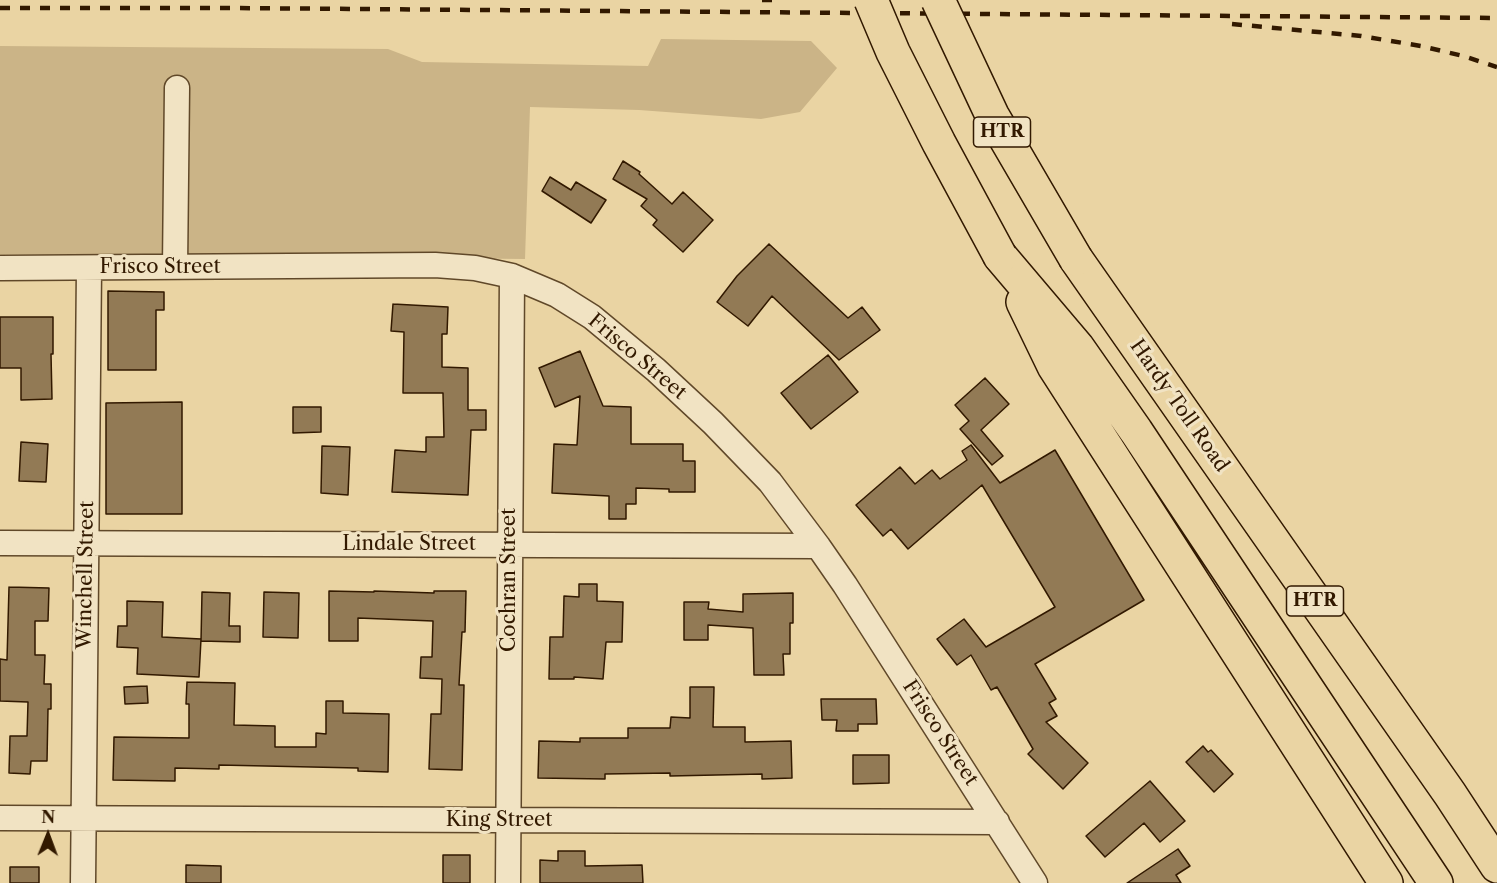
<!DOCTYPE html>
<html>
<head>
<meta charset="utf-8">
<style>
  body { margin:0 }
  #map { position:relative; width:1497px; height:883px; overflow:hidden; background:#ead4a3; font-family:"Libre Caslon Text",serif }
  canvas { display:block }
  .north { position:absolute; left:18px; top:805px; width:60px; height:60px; -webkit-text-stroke:4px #f1e3c3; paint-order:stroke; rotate:1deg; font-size:16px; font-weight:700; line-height:24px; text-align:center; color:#321900 }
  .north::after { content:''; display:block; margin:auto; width:21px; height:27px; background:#321900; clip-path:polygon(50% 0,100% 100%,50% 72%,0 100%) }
</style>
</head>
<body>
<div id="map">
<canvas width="1497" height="883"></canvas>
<div class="north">N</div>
</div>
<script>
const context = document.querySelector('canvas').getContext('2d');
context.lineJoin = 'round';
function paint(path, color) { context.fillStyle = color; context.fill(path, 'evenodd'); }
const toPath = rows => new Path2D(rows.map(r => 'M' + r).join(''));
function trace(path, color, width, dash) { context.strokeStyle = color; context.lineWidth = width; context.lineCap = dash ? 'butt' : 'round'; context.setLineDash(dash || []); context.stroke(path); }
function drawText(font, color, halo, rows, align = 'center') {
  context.font = font + ' "Libre Caslon Text",serif'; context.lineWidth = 6; context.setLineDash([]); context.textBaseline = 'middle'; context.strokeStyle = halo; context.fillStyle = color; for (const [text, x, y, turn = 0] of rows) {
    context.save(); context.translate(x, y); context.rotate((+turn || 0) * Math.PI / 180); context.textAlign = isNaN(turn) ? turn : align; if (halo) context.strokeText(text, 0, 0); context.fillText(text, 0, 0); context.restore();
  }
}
paint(toPath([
  [661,39,811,41,837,68,800,112,761,119,639,110,530,107,525,259,0,254,0,46,388,49,422,62,648,66]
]), '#cbb487');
const building = toPath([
  [623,161,640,172,639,174,672,204,683,192,713,220,683,252,653,225,657,220,641,206,647,199,613,179,623,161],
  [550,177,571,190,576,182,606,200,591,223,542,191,550,177],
  [769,244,848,318,862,307,880,330,839,360,772,296,748,326,717,302,737,276,769,244],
  [108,291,164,292,164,310,156,310,156,370,108,370,108,291],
  [393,304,448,307,447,334,442,334,442,367,468,368,468,410,486,410,486,430,471,430,468,495,392,492,395,450,426,452,426,437,444,437,443,393,403,393,404,332,391,331,393,304],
  [0,317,53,317,53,354,51,354,52,399,21,400,21,368,0,368,0,317],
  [580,351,603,406,631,407,631,444,683,444,683,461,695,461,695,492,669,492,669,489,636,488,636,504,626,504,626,519,609,519,609,496,552,493,554,444,577,445,580,396,555,407,539,368,580,351],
  [828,355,858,392,811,429,781,393,828,355],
  [985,378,1009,404,981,430,1003,456,992,465,960,429,969,421,955,405,985,378],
  [182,402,182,514,106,514,106,403,182,402],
  [293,407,321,407,321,432,293,433,293,407],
  [21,442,48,444,46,482,19,481,21,442],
  [971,445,1000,483,1055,450,1144,600,1035,664,1056,699,1049,703,1057,716,1046,722,1088,763,1063,789,1028,754,1033,749,997,687,991,690,971,655,957,665,937,639,964,619,986,647,1055,607,982,485,908,549,891,529,883,536,856,505,900,467,915,484,932,470,940,479,967,460,962,451,971,445],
  [322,446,350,447,348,495,321,493,322,446],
  [579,584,597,584,597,601,623,602,622,642,606,642,603,679,574,677,574,679,549,679,550,637,563,637,564,596,579,597,579,584],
  [9,587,49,588,48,621,35,621,35,655,45,655,44,684,51,684,51,709,48,709,47,761,31,761,30,774,9,773,10,736,27,736,28,702,0,701,0,659,7,660,9,587],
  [329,591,374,592,374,591,434,593,434,591,466,591,465,632,462,632,459,685,464,685,462,770,429,769,431,714,441,714,442,679,420,678,421,657,432,657,433,621,358,618,358,641,329,641,329,591],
  [202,592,230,593,229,626,240,626,240,642,201,641,202,592],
  [264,592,299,593,298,638,263,637,264,592],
  [793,593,793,623,790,623,790,654,783,654,784,675,754,675,753,628,708,625,708,640,684,640,684,602,709,602,708,609,743,612,743,594,793,593],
  [127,601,163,602,162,637,201,639,199,677,137,674,138,648,117,647,118,626,127,626,127,601],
  [187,682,235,683,234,725,275,726,275,747,316,747,316,733,326,734,326,701,343,701,343,713,389,714,388,772,358,771,358,768,219,765,219,769,175,768,175,781,113,780,114,737,189,738,189,704,186,704,187,682],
  [147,686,148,703,125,704,124,687,147,686],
  [690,687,714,687,713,727,745,727,745,742,791,741,792,778,762,779,762,774,670,776,670,773,605,774,605,779,538,778,539,741,580,742,580,738,628,738,628,728,670,728,671,717,690,718,690,687],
  [821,699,876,699,877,724,858,724,858,731,836,731,837,720,822,720,821,699],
  [1203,746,1208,752,1211,750,1233,774,1214,792,1186,762,1203,746],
  [853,755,889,755,889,783,853,784,853,755],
  [1150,781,1185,821,1160,842,1144,823,1105,857,1086,836,1150,781],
  [1178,849,1190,866,1176,875,1181,883,1127,883,1178,849],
  [558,851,585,851,585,866,642,865,643,883,540,883,540,860,558,861,558,851],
  [443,855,470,855,470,883,443,883,443,855],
  [186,865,221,866,221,883,186,883,186,865],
  [10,867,39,867,39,883,10,883,10,867]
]);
paint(building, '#927a55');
trace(building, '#321900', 1.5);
const minor = toPath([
  [175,267,177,88],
  [0,268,435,265,475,268,512,276,557,295,592,317,656,370,713,423,770,482,818,546,845,585,1035,883],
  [0,543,818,546],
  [0,818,997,822],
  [83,883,89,268],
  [508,883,512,276]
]);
const highway = toPath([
  [1000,256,1078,348,1136,431,1436,883],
  [1076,259,1450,794,1497,866],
  [1023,302,1054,366,1386,883]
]);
trace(minor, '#604829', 27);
trace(highway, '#321900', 36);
trace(minor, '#f1e3c3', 24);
trace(highway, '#ead4a3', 33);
trace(toPath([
  [762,0,781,0],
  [0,8,231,8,1497,18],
  [1232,24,1361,36,1421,46,1463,56,1497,67]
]), '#321900', 4.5, [10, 10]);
const highwayBridge = toPath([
  [871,0,893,52,939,143,1000,256],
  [938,0,992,115,1076,259]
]);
trace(highwayBridge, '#321900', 36, []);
trace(highwayBridge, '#ead4a3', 33);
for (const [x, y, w] of [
  [1002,132,57],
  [1315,601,57]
]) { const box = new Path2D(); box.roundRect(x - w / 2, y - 15, w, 30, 4.5); context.fillStyle = '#f1e3c3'; context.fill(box); trace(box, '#321900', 1.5); }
drawText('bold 18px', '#321900', null, [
  ["HTR",1002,132],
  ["HTR",1315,601]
]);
drawText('20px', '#321900', '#f1e3c3', [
  ["Frisco Street",160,267],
  ["Frisco Street",637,357,40],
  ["Hardy Toll Road",1179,406,55],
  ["Lindale Street",409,544],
  ["Winchell Street",86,575,-89],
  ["Cochran Street",509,580,-90],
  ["Frisco Street",940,733,57],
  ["King Street",499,820]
]);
</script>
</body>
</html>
